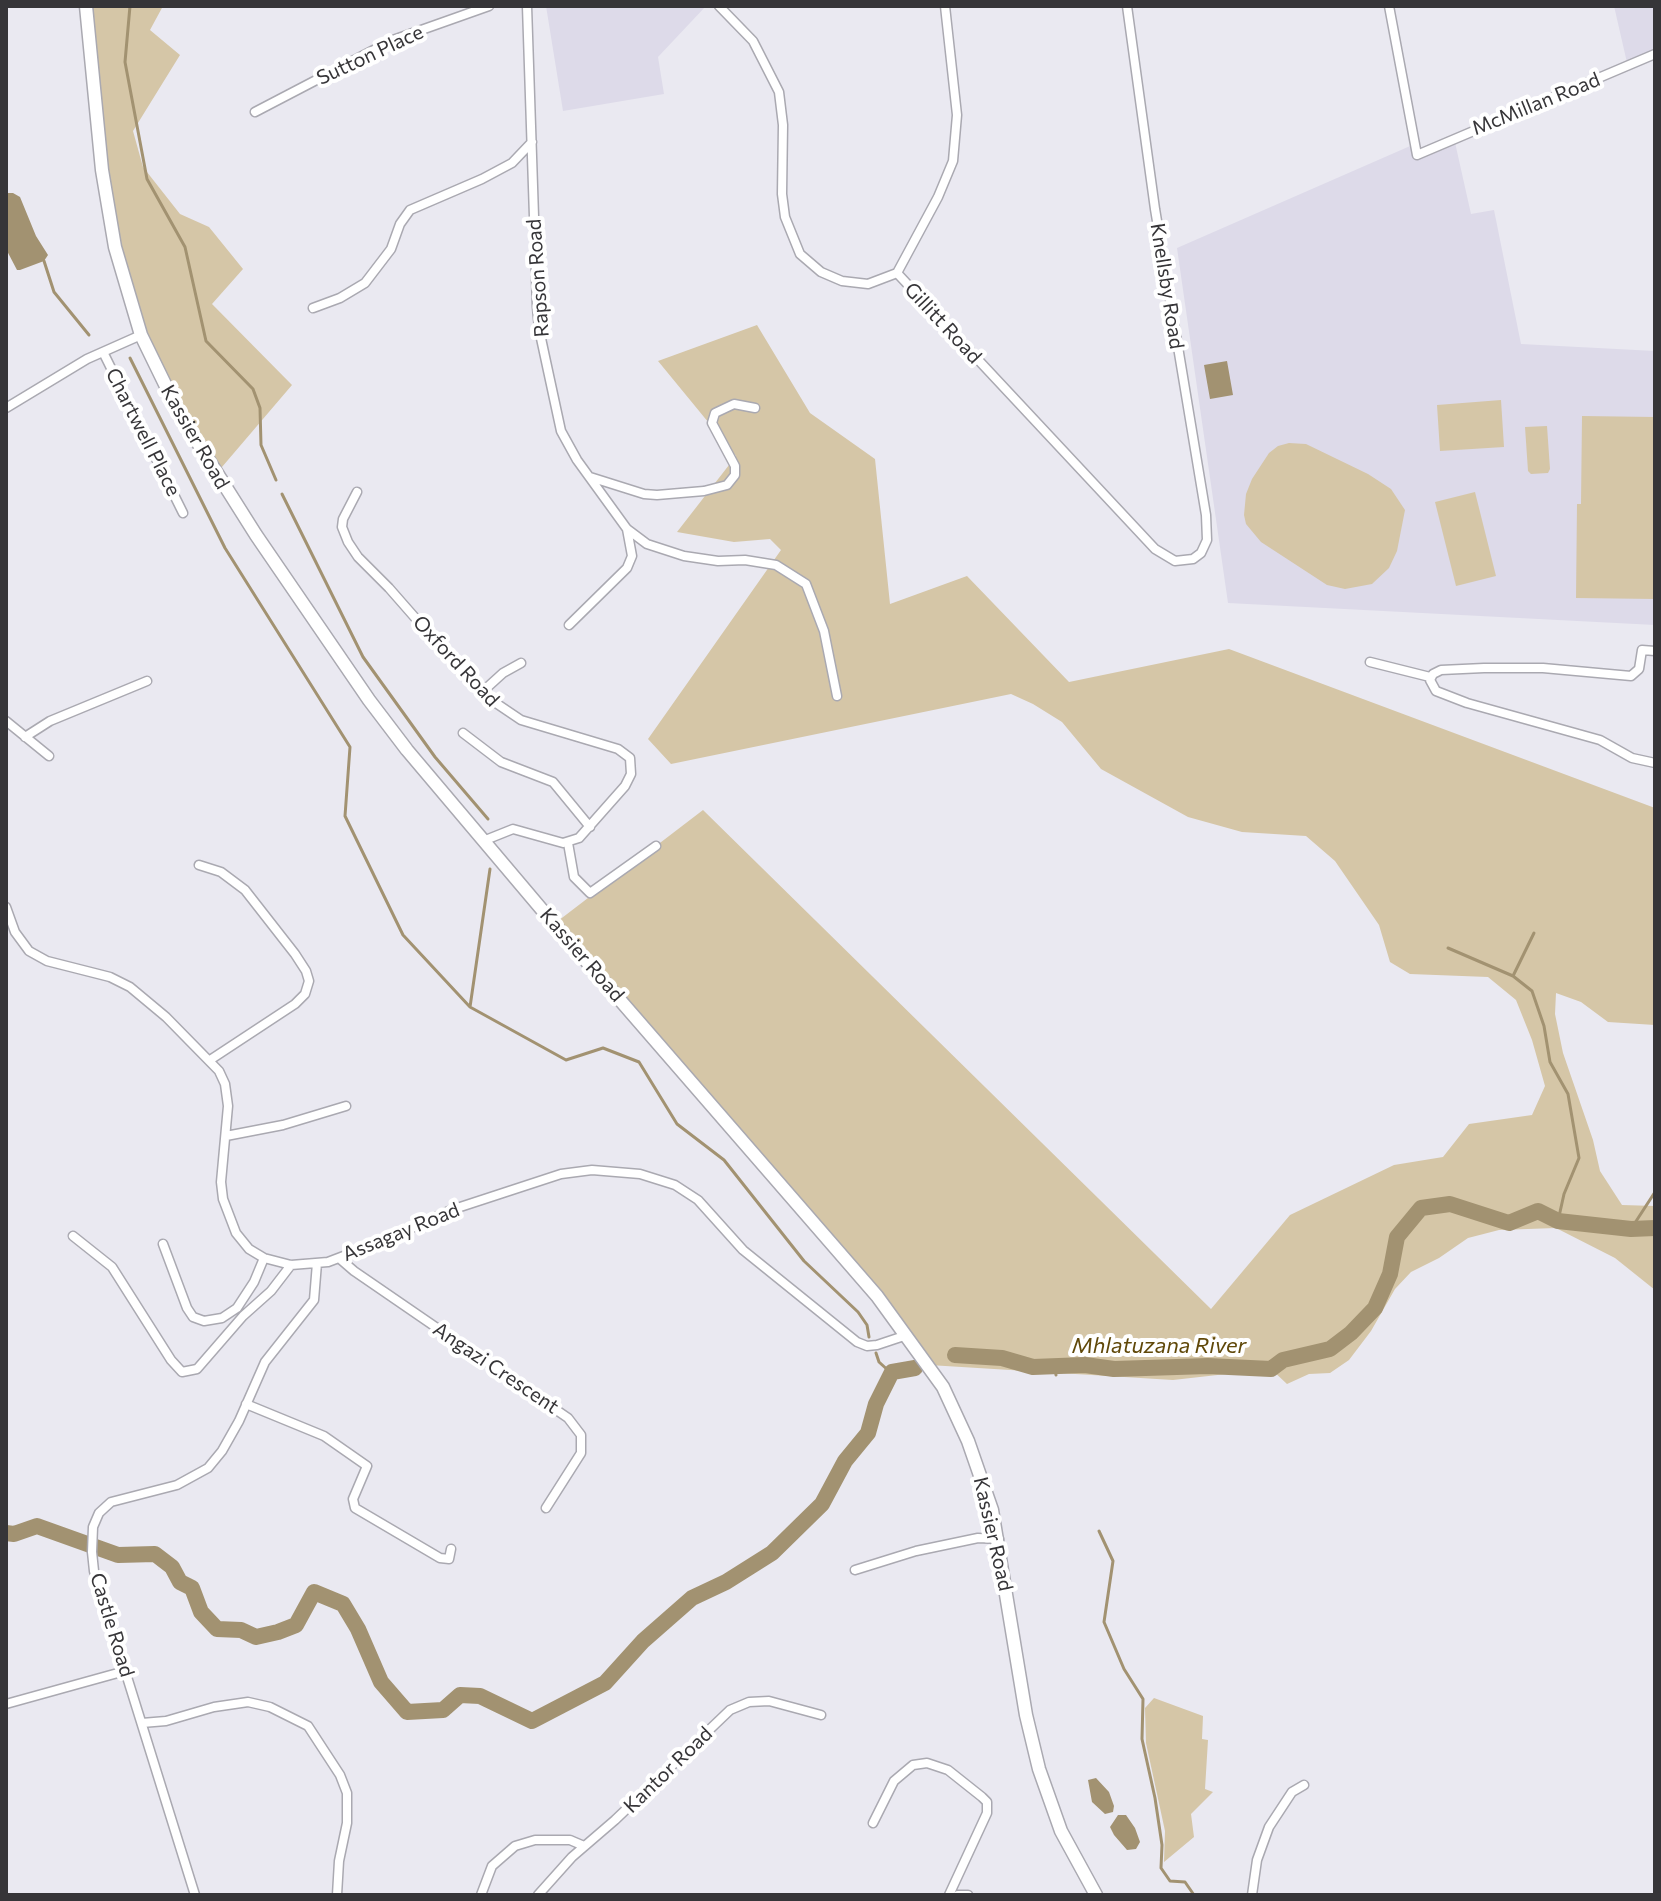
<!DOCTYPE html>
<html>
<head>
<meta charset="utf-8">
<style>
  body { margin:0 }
  #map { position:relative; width:1661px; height:1901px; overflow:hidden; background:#eae9f1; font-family:Commissioner,sans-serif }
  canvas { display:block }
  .frame { position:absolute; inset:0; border:8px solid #363538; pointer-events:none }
</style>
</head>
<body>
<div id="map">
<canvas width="1661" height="1901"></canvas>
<div class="frame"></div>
</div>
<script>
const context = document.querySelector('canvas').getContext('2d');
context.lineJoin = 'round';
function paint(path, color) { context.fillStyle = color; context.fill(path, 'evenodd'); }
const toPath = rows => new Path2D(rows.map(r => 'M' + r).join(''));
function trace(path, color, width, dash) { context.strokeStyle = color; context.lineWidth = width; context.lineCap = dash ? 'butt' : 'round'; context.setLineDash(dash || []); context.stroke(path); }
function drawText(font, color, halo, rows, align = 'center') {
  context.font = font + ' Commissioner,sans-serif'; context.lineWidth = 8; context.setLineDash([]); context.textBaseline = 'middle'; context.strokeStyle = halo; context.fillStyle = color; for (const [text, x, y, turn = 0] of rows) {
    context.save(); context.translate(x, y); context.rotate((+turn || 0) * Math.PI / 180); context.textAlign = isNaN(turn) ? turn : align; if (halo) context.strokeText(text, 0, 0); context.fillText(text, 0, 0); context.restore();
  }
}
paint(toPath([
  [546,6,706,6,658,57,664,94,563,111],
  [1614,6,1655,6,1655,54,1628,67],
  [1454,138,1471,214,1494,210,1521,344,1655,351,1655,625,1228,603,1177,248,1417,143,1417,154]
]), '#dddae9');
paint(toPath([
  [86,6,163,6,150,30,180,55,133,131,143,167,180,214,209,227,243,269,212,304,292,385,216,474,158,371,115,247],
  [757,325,810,413,875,459,890,604,967,576,1069,682,1229,649,1655,808,1655,1025,1608,1022,1581,1002,1556,993,1555,1014,1563,1053,1593,1140,1600,1171,1622,1205,1655,1206,1655,1290,1615,1258,1556,1228,1499,1230,1468,1238,1439,1258,1411,1272,1395,1289,1371,1331,1349,1360,1330,1373,1309,1374,1287,1384,1271,1369,1173,1380,929,1365,554,924,703,810,1211,1309,1290,1215,1394,1165,1443,1157,1469,1124,1532,1115,1545,1086,1532,1040,1516,1000,1488,977,1410,974,1390,962,1379,925,1335,861,1306,836,1242,832,1188,817,1101,769,1062,722,1033,704,1011,694,671,764,648,739,781,550,770,539,734,542,677,532,736,456,658,361],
  [1501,400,1504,447,1440,451,1437,405],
  [1582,416,1655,417,1655,599,1576,598,1577,504,1581,504],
  [1547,426,1550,469,1548,473,1531,474,1528,471,1525,427],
  [1289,443,1306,444,1368,474,1391,489,1405,510,1397,551,1389,568,1372,584,1345,589,1327,585,1261,542,1246,524,1244,515,1246,494,1252,479,1269,453,1278,446],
  [1475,492,1496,576,1456,586,1435,502],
  [1154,1698,1203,1716,1202,1739,1208,1740,1205,1789,1213,1792,1191,1814,1194,1837,1164,1862,1165,1831,1146,1743,1145,1708]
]), '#d5c6a7');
paint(toPath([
  [6,193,13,193,20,197,36,236,48,255,44,261,20,270,17,270,6,249],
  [1227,361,1233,395,1210,399,1204,365],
  [1096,1778,1109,1792,1114,1806,1113,1812,1105,1814,1092,1802,1088,1780],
  [1118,1815,1126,1815,1135,1828,1140,1842,1136,1849,1127,1850,1114,1835,1110,1827]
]), '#a29271');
trace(toPath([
  [130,6,125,62,147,179,185,247,206,341,253,389,260,408,261,445,276,480],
  [44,261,54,292,89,335],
  [130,358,225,548,350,747,345,816,403,935,470,1007,566,1060,603,1048,639,1062,677,1124,724,1160,804,1261,858,1312,867,1325,869,1337],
  [282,494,363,657,435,757,488,819],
  [1448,948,1513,976,1532,991,1544,1026,1550,1062,1568,1094,1579,1158,1564,1194,1558,1221],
  [1513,976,1534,933],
  [470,1007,490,869],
  [1631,1229,1655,1192],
  [876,1353,879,1362,891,1373],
  [1054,1365,1056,1375],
  [1099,1531,1113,1561,1104,1622,1124,1669,1143,1699,1142,1739,1155,1798,1162,1845,1161,1868,1170,1881,1185,1882,1194,1895],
  [532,1721,532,1718]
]), '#a29271', 3);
trace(toPath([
  [955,1355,1002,1358,1033,1367,1085,1365,1114,1369,1208,1366,1271,1369,1283,1360,1330,1349,1351,1333,1375,1308,1390,1274,1397,1237,1421,1208,1450,1204,1509,1223,1538,1211,1558,1221,1631,1229,1655,1228],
  [6,1533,14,1534,37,1526,118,1555,155,1554,172,1567,180,1582,192,1588,201,1612,217,1629,241,1630,256,1637,278,1632,296,1625,314,1592,343,1604,358,1629,381,1682,407,1712,443,1710,460,1695,480,1696,532,1721,605,1683,643,1641,692,1598,726,1582,772,1553,822,1504,845,1461,868,1433,876,1404,892,1372,915,1368]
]), '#a29271', 16);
const minor = toPath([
  [527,6,537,307,539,329,561,431,577,460,627,529,647,544,684,556,718,561,745,560,776,565,806,584,824,631,837,696],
  [719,6,753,41,779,92,783,125,782,194,785,217,800,254,821,272,842,281,868,284,897,273],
  [1389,6,1417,155,1655,54],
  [255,112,393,40,489,6],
  [897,273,1155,549,1175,561,1193,559,1201,553,1207,540,1206,515,1155,209,1127,6],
  [897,273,938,197,953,161,957,115,945,6],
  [313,308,340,298,365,283,391,249,400,224,410,210,482,179,512,163,532,142],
  [103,352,183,513],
  [6,408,87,359,141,335],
  [590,477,644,494,657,495,704,491,727,485,735,475,735,466,712,423,715,413,734,404,755,408],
  [357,492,343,519,342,527,348,542,358,557,389,588,481,693,521,720,618,749,630,758,631,774,625,786,579,838,563,843,513,829,483,841],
  [569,625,627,568,632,556,627,529],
  [1655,651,1642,650,1639,669,1631,676,1543,668,1484,668,1441,670,1433,674,1430,680,1436,691,1467,703,1600,740,1632,758,1655,763],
  [1370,662,1430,677],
  [481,693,503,673,521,663],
  [6,721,49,756],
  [463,733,501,762,553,782,590,827],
  [25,737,50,721,147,681],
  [568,843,574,877,590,893,656,846],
  [199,865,221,872,245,890,295,954,306,971,309,981,305,994,295,1004,210,1060],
  [6,907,15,932,29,951,47,961,110,977,130,987,166,1017,219,1071,225,1084,228,1106,221,1182,223,1199,236,1233,249,1249,264,1258,291,1265,328,1262,383,1241,451,1210,561,1174,592,1170,640,1174,675,1185,698,1200,743,1250,857,1342,867,1346,877,1345,907,1335],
  [226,1136,283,1125,346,1106],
  [73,1236,112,1267,171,1360,182,1372,197,1369,243,1316,271,1291,291,1265],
  [163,1244,187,1308,193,1317,204,1321,222,1318,237,1308,254,1282,264,1258],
  [339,1258,354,1271,568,1418,581,1435,581,1453,546,1508],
  [246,1404,324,1436,367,1466,353,1499,355,1508,440,1558,449,1559,451,1549],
  [855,1570,916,1551,978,1538,999,1539],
  [6,1704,125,1671],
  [142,1723,166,1721,214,1707,248,1702,270,1707,308,1726,340,1775,347,1793,347,1823,339,1861,337,1895],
  [873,1823,894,1781,913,1765,927,1763,948,1770,982,1797,987,1802,987,1813,949,1895],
  [195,1895,94,1571,92,1552,93,1527,99,1513,111,1502,177,1485,208,1468,222,1451,239,1421,265,1362,314,1300,317,1263],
  [481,1895,492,1866,515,1846,535,1840,570,1840,584,1846],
  [538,1895,572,1857,615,1820,730,1710,749,1702,769,1701,821,1715],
  [958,1895,968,1895],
  [1252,1895,1257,1860,1269,1827,1292,1792,1304,1785]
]);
const secondary = toPath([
  [86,6,102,170,115,247,141,335,179,413,256,535,369,700,407,750,554,924,877,1296,943,1387,968,1441,992,1510,1026,1715,1039,1769,1061,1831,1096,1895]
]);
trace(minor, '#aaa9b1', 11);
trace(secondary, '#aaa9b1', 15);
trace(minor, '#fff', 8);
trace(secondary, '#fff', 12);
drawText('20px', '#363538', '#fff', [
  ["Sutton Place",370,55,-25],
  ["McMillan Road",1536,104,-22],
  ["Rapson Road",538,278,-94],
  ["Knellsby Road",1167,286,81],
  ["Gillitt Road",943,323,47],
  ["Chartwell Place",143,432,63],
  ["Kassier Road",195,437,60],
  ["Oxford Road",456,661,47],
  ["Kassier Road",582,955,49],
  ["Assagay Road",401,1232,-22],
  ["Angazi Crescent",496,1368,34],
  ["Kassier Road",993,1534,77],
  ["Castle Road",112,1625,73],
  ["Kantor Road",668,1770,-44]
]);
drawText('italic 22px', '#604809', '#fff', [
  ["Mhlatuzana River",1159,1346]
]);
</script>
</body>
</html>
